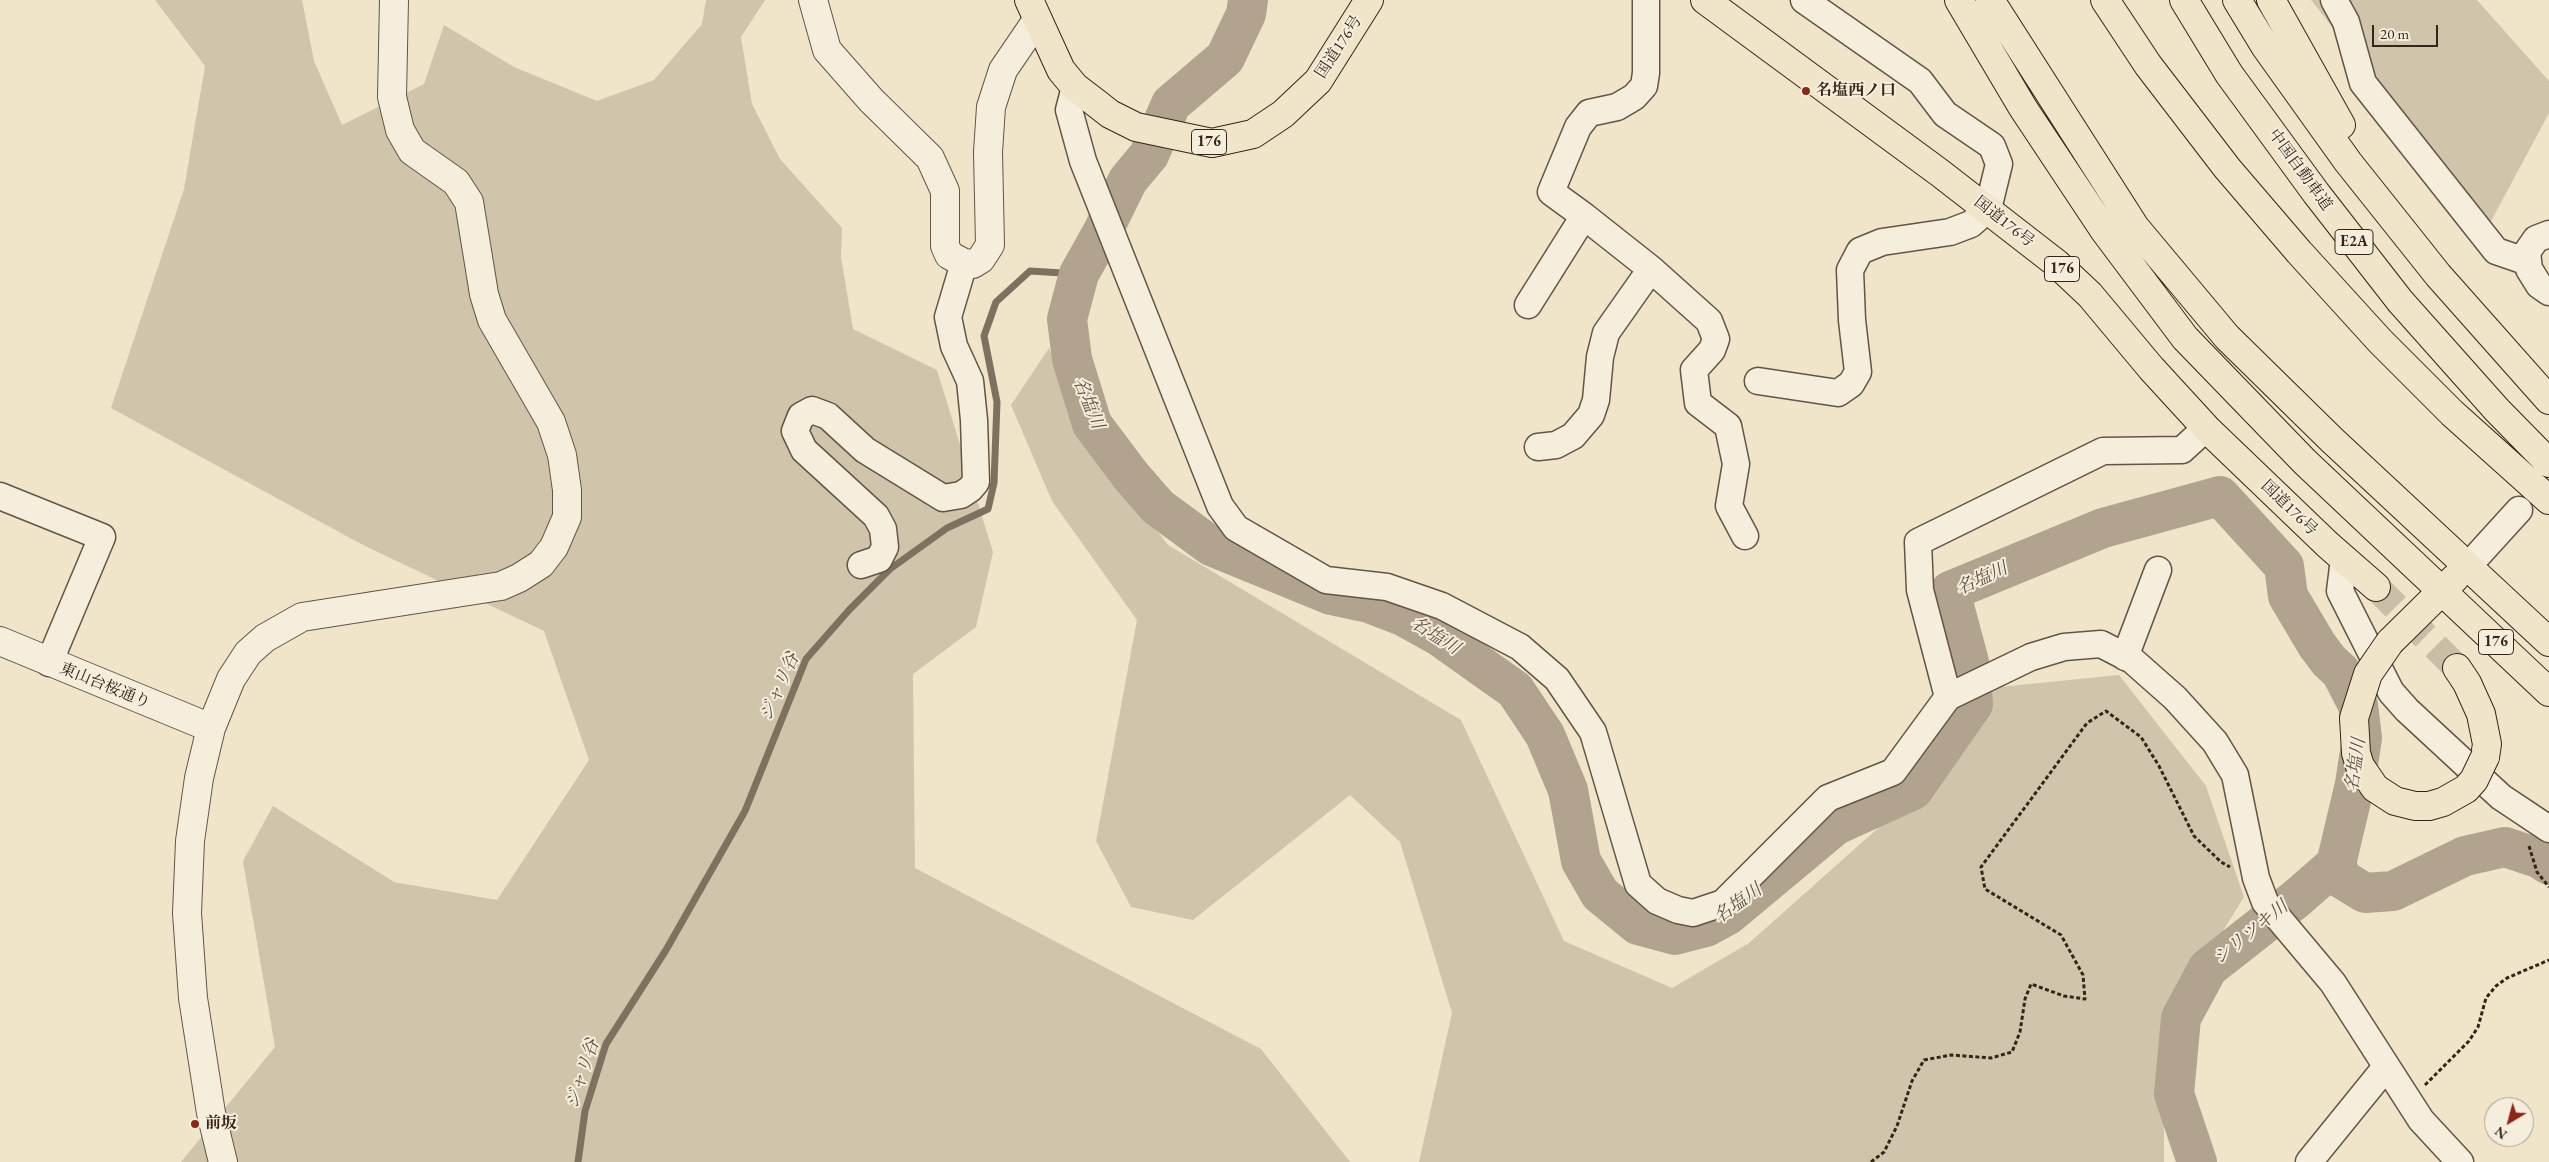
<!DOCTYPE html>
<html>
<head>
<meta charset="utf-8">
<style>
  body { margin:0 }
  #map { position:relative; width:2549px; height:1162px; overflow:hidden; background:#f0e5c9; font-family:"EB Garamond",serif }
  canvas { display:block }
  .north { position:absolute; left:2484px; top:1097px; width:50px; height:50px; box-sizing:border-box; background:#f5eedc; border:1px solid #a99d8e; border-radius:50%; rotate:217deg; font-size:14px; font-weight:700; line-height:20px; text-align:center; color:#36241a }
  .north::after { content:''; display:block; margin:auto; width:18px; height:22px; background:#8f2418; clip-path:polygon(50% 0,100% 100%,50% 72%,0 100%) }
  .scale { position:absolute; left:2372px; top:25px; width:66px; height:22px; box-sizing:border-box; border:2px solid #36241a; border-top:0; padding-left:6px; font-size:15px; line-height:18px; white-space:nowrap; color:#36241a; -webkit-text-stroke:4px #f5eedc; paint-order:stroke }
</style>
</head>
<body>
<div id="map">
<canvas width="2549" height="1162"></canvas>
<div class="north">N</div>
<div class="scale">20 m</div>
</div>
<script>
const context = document.querySelector('canvas').getContext('2d');
context.lineJoin = 'round';
function paint(path, color) { context.fillStyle = color; context.fill(path, 'evenodd'); }
const toPath = rows => new Path2D(rows.map(r => 'M' + r).join(''));
function trace(path, color, width, dash) { context.strokeStyle = color; context.lineWidth = width; context.lineCap = dash ? 'butt' : 'round'; context.setLineDash(dash || []); context.stroke(path); }
function drawText(font, color, halo, rows, align = 'center') {
  context.font = font + ' "EB Garamond","Noto Serif JP",serif'; context.lineWidth = 4; context.setLineDash([]); context.textBaseline = 'middle'; context.strokeStyle = halo; context.fillStyle = color; for (const [text, x, y, turn = 0] of rows) {
    context.save(); context.translate(x, y); context.rotate((+turn || 0) * Math.PI / 180); context.textAlign = isNaN(turn) ? turn : align; if (halo) context.strokeText(text, 0, 0); context.fillText(text, 0, 0); context.restore();
  }
}
paint(toPath([
  [155,0,302,0,314,61,342,125,424,84,444,25,514,67,597,101,654,80,702,24,706,0,765,0,741,37,752,104,780,159,842,228,841,257,853,329,937,370,993,552,976,627,913,674,915,868,1261,1049,1350,1162,181,1162,275,1047,243,861,273,806,394,882,497,900,589,760,544,631,363,545,111,408,184,189,205,66],
  [2311,0,2477,0,2549,81,2549,113,2489,225],
  [1049,348,1098,452,1168,545,1461,720,1564,941,1672,988,1749,943,1922,789,1990,688,2119,675,2206,786,2244,897,2164,1026,2164,1162,1419,1162,1452,1013,1400,842,1350,795,1193,920,1131,907,1096,841,1137,620,1052,501,1011,405]
]), '#d0c4ab');
trace(toPath([
  [578,1162,585,1111,606,1044,666,950,745,811,806,659,850,609,890,569,947,528,988,509,994,483,997,402,984,336,996,302,1030,271,1079,274]
]), '#807060', 7);
trace(toPath([
  [1248,0,1246,14,1225,58,1171,104,1149,155,1128,180,1102,233,1079,274,1067,319,1072,359,1092,424,1131,476,1158,507,1211,546,1331,595,1369,603,1403,616,1439,636,1515,690,1545,735,1568,790,1581,861,1600,894,1638,925,1675,935,1706,927,1728,915,1836,825,1913,790,1973,704,1970,666,1950,591,2103,528,2220,496,2284,566,2288,596,2317,645,2329,661,2341,672,2358,705,2362,738,2355,784,2336,864,2342,879,2365,893,2393,891,2465,856,2505,847,2538,858,2549,865],
  [2197,1162,2174,1094,2181,1018,2208,968,2296,899,2336,864]
]), '#b1a38e', 40);
trace(toPath([
  [2376,587,2457,668]
]), '#cbbea6', 28, [28, 14]);
const minor = toPath([
  [2334,0,2346,22,2363,83,2496,251,2528,262],
  [1075,87,1069,110,1083,161,1220,506,1236,528,1326,580,1387,587,1442,606,1520,647,1557,679,1593,732,1638,884,1657,901,1678,910,1693,913,1723,903,1828,798,1893,772,1948,697,1920,590,1918,542,2103,451,2182,450,2206,428],
  [2549,234,2536,239,2527,252,2529,269,2539,285,2549,292],
  [1651,269,1709,321,1716,339,1712,350,1694,370,1698,403,1728,426,1736,464,1729,506,1745,536],
  [1528,305,1584,216,1551,192,1578,127,1589,113,1617,107,1634,97,1644,86,1646,73,1646,0],
  [1758,381,1838,393,1851,384,1858,372,1852,320,1850,270,1860,251,1882,242,1950,232,1971,224,1988,209,1999,164,1992,146,1945,114,1920,81,1804,0],
  [1538,447,1556,445,1573,436,1591,415,1596,400,1600,357,1606,333,1651,269,1584,216],
  [0,496,102,537,49,663],
  [2344,559,2340,591,2391,692,2407,710,2501,797,2549,829],
  [861,565,879,559,885,547,883,529,876,516,804,450,795,431,801,416,812,410,828,416,865,450,943,498,961,495,970,489,976,482,974,420,970,381,954,346,948,317,964,263],
  [2469,565,2519,510],
  [2125,657,2158,570],
  [1948,697,2031,657,2064,647,2101,644,2132,660,2175,698,2215,742,2235,775,2256,878,2265,902,2333,983,2421,1120,2460,1162],
  [2309,1162,2386,1067]
]);
const tertiary = toPath([
  [813,0,827,50,871,100,930,158,945,191,945,246,949,255,964,263,973,264,981,259,990,245,988,152,991,107,1003,70,1037,20],
  [0,641,211,728],
  [223,1162,211,1113,193,998,187,913,190,841,199,778,211,728,231,679,248,653,265,638,302,617,501,586,519,578,541,564,554,547,567,517,567,490,562,455,551,422,492,320,484,294,469,202,456,182,412,151,400,130,392,97,394,0]
]);
const trunk = toPath([
  [1029,0,1061,70,1075,87,1096,103,1110,114,1136,127,1212,143,1253,134,1283,114,1318,81,1369,0],
  [1705,0,1940,173,2056,263,2090,295,2151,368,2206,428,2328,545,2376,587],
  [1959,0,2023,108,2104,230,2185,338,2305,462,2549,692],
  [1990,0,2135,227,2227,337,2332,440,2549,642],
  [2390,642,2455,578],
  [2457,668,2467,683,2481,714,2487,744,2485,757]
]);
const motorway = toPath([
  [2105,0,2148,65,2227,168,2299,252,2380,341,2452,413,2549,500],
  [2184,0,2229,74,2316,193,2400,301,2497,410,2549,463],
  [2237,0,2265,46,2348,162,2438,275,2549,400],
  [2271,0,2341,125]
]);
trace(minor, '#645446', 29);
trace(tertiary, '#645446', 30);
trace(trunk, '#36241a', 30);
trace(motorway, '#36241a', 30);
trace(toPath([
  [2529,846,2537,872,2549,887],
  [2425,1085,2469,1041,2478,1027,2486,998,2496,986,2507,978,2549,960],
  [1871,1162,1884,1152,1897,1126,1912,1081,1924,1060,1951,1055,1991,1058,2012,1052,2020,1032,2025,999,2031,984,2064,996,2085,999,2083,975,2061,935,1985,889,1981,867,2087,723,2106,711,2141,737,2159,766,2194,836,2221,862,2230,867]
]), '#36241a', 3, [4, 2.5]);
trace(minor, '#f5eedc', 26);
trace(tertiary, '#f5eedc', 28);
trace(trunk, '#f0e5c9', 28);
trace(motorway, '#f0e5c9', 28);
const trunkBridge = toPath([
  [2390,642,2368,674,2354,718,2356,753,2360,766,2375,788,2395,801,2415,806,2429,806,2443,802,2466,789,2474,780,2485,757]
]);
trace(trunkBridge, '#36241a', 30, []);
trace(trunkBridge, '#f0e5c9', 28);
for (const [x, y, r, color] of [
  [1806,91,5,"#8f2418"],
  [195,1124,5,"#8f2418"]
]) { const dot = new Path2D(); dot.arc(x, y, r, 0, 2 * Math.PI); context.fillStyle = color; context.fill(dot); trace(dot, '#f5eedc', 2); }
for (const [x, y, w] of [
  [1209,142,35],
  [2354,242,38],
  [2062,269,35],
  [2496,642,35]
]) { const box = new Path2D(); box.roundRect(x - w / 2, y - 12.5, w, 25, 4); context.fillStyle = '#f5eedc'; context.fill(box); trace(box, '#36241a', 1); }
drawText('bold 15px', '#36241a', null, [
  ["176",1209,142],
  ["E2A",2354,242],
  ["176",2062,269],
  ["176",2496,642]
]);
drawText('16px', '#36241a', '#f5eedc', [
  ["国道176号",1339,47,-57],
  ["中国自動車道",2300,170,54],
  ["国道176号",2004,222,38],
  ["国道176号",2289,508,44],
  ["東山台桜通り",105,686,22]
]);
drawText('bold 16px', '#36241a', '#f5eedc', [
  ["名塩西ノ口",1816,91],
  ["前坂",205,1124]
], 'left');
drawText('italic 18px', '#615043', '#f5eedc', [
  ["名塩川",1088,403,68],
  ["名塩川",1982,579,-25],
  ["名塩川",1435,636,32],
  ["ジャリ谷",780,687,-66],
  ["名塩川",2356,765,-82],
  ["名塩川",1738,904,-36],
  ["シリツキ川",2251,933,-39],
  ["ジャリ谷",583,1074,-72]
]);
</script>
</body>
</html>
